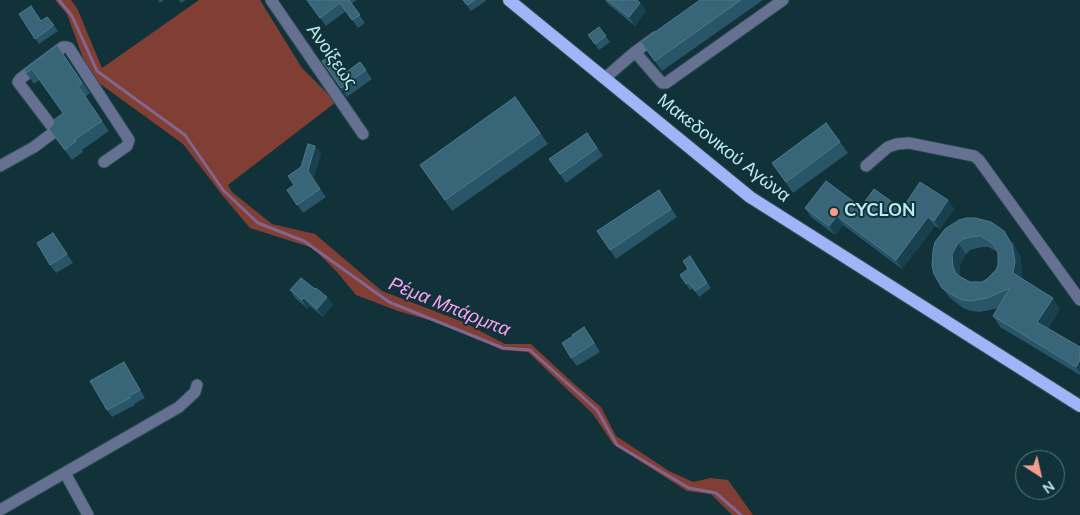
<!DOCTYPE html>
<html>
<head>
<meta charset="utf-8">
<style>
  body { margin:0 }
  #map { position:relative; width:1080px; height:515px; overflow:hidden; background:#113238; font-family:"Nunito Sans",sans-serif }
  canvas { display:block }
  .north { position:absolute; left:1015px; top:450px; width:50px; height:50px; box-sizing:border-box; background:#113238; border:1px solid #557c82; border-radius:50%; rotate:145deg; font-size:14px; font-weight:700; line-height:20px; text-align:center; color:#bbeaf2 }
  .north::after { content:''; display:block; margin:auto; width:18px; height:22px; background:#f59d8e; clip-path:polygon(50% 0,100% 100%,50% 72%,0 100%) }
</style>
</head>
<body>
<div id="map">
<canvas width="1080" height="515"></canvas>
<div class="north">N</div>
</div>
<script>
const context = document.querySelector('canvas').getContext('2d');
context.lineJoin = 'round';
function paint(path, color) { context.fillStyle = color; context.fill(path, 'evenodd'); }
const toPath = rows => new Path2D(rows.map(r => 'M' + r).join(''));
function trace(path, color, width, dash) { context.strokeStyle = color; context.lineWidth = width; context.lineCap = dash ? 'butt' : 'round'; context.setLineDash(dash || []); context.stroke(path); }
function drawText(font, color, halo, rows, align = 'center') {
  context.font = font + ' "Nunito Sans",sans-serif'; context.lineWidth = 4; context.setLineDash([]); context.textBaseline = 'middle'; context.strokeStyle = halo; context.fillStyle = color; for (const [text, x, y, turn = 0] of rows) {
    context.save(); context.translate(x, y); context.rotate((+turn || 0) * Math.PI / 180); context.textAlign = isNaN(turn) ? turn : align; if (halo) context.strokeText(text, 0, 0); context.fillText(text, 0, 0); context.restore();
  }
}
paint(toPath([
  [55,0,71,0,77,8,102,68,199,0,260,0,302,68,336,102,228,185,232,192,272,224,315,234,382,291,463,322,505,344,531,344,574,384,601,407,616,436,669,471,693,482,711,478,728,480,753,515,732,515,711,494,687,491,613,444,593,414,528,352,502,350,450,326,398,311,356,295,337,272,313,248,250,228,223,196,183,144,99,83,86,66,67,14]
]), '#803e34');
trace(toPath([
  [59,0,72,16,97,71,185,135,223,190,258,223,304,241,389,302,503,348,530,350,597,410,617,445,689,488,716,493,741,515]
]), '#82668f', 3);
const minor = toPath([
  [271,0,363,134],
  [635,52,662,83,666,83,783,0],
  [605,78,635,52,656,37],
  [0,166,34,147,54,132,53,128,18,82,20,79,63,47,66,47,69,48,129,140,127,146,104,162],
  [866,166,888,147,897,144,909,143,974,156,979,160,1080,300],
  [65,473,88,515],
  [0,510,179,407,195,392,197,385]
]);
const major = toPath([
  [509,0,750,197,1080,406]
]);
trace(minor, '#2c4f56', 13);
trace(major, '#2c4f56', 14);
trace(minor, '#667191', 11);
trace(major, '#9fb5f7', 12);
paint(toPath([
  [158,0,164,0,160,3],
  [179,0,186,0,181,3],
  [307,0,357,0,351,4,365,23,358,28,346,11,326,26],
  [463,0,485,0,486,1,471,11],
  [605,0,637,0,640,3,646,11,635,26,608,4],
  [700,0,763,0,662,71,641,42],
  [19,14,41,21,47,17,58,31,39,44],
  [599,27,610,42,599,50,588,35],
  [57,45,90,93,85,97,109,131,82,150,83,152,72,160,49,129,63,113,39,80,34,84,24,70],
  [322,61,345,73,360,62,372,79,347,97],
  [515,97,548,144,452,211,420,165],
  [826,123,848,153,793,193,772,163],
  [587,133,603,156,566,183,549,159],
  [315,146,321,154,313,179,326,197,303,213,287,190,294,185,301,167],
  [659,190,677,217,616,259,597,231],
  [948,200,954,209,940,229,935,226,902,269,843,225,835,235,811,217,805,208,861,207,902,209],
  [975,218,1012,242,1020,256,1022,272,1021,278,1060,309,1048,328,1080,347,1080,375,1000,327,993,316,997,308,995,309,979,312,971,311,963,308,950,298,942,288,934,274],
  [982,247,988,247,998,252,998,265,996,270,987,279,982,282,970,282,960,277,960,265,966,254,970,250],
  [53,233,73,263,56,273,50,265],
  [690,256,711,288,699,297,693,288,690,290,680,275,688,269],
  [315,289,327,297,333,305,323,317,310,306,308,309,296,299,290,290],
  [590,335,600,352,577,366,571,358],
  [124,362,129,370,145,398,134,404,135,405,112,417,107,410]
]), '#285568');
paint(toPath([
  [640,3,646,11,635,26,629,17],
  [315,146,321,154,313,179,308,171],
  [948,200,954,209,940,229,934,221],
  [837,216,843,225,835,235,829,226],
  [928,217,935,226,902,269,896,260],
  [1004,231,1020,256,1022,272,1021,284,1013,273],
  [958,243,966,254,960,265,960,277,963,282,955,272,953,266,952,254],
  [327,297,333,305,323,317,317,309],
  [304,298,310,306,308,309,302,300],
  [1053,298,1060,309,1045,332,1037,322],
  [1080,360,1080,372,1076,367]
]), '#18404f');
const building = toPath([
  [307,0,349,0,360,15,352,20,340,3,320,18,307,0],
  [463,0,475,0,467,5,463,0],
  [607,0,637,0,640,3,629,17,607,0],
  [700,0,741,0,655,61,641,42,700,0],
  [31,6,41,21,47,17,54,25,35,39,19,14,31,6],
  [599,27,606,36,595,44,588,35,599,27],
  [57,45,82,83,78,86,102,121,74,140,76,141,65,150,49,129,53,125,54,120,63,113,32,69,26,73,24,70,57,45],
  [332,54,345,73,360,62,366,70,341,88,322,61,332,54],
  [515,97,540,133,445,200,420,165,515,97],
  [826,123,840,142,786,182,772,163,826,123],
  [587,133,597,148,560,174,549,159,587,133],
  [308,144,315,146,308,171,320,189,297,205,287,190,294,185,288,176,301,167,308,144],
  [826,181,861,207,874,189,902,209,920,182,948,200,934,221,928,217,896,260,837,216,829,226,805,208,826,181],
  [659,190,671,209,610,250,597,231,659,190],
  [967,218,975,218,991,222,1004,231,1012,245,1015,261,1013,273,1053,298,1037,322,1080,347,1080,360,1076,367,993,316,1010,288,987,298,971,301,963,300,956,297,942,288,934,274,932,266,933,250,935,242,945,229,959,220,967,218],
  [974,236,981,236,991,242,995,247,998,253,998,265,996,270,987,279,982,282,970,282,959,276,955,272,953,266,952,254,958,243,963,239,974,236],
  [53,233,67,254,50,265,37,243,53,233],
  [690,256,707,283,695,291,689,282,686,284,680,275,688,269,683,261,690,256],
  [301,278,315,289,316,288,327,297,317,309,304,298,302,300,290,290,301,278],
  [584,327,594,343,571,358,562,343,573,336,572,335,584,327],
  [124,362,140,390,129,396,130,398,107,410,90,381,124,362]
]);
paint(building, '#386577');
trace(building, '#4c7a8a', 1);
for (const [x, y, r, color] of [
  [834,212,5,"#f59d8e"]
]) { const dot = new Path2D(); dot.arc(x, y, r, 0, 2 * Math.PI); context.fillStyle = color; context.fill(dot); trace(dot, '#113238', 2); }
drawText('18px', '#bbeaf2', '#113238', [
  ["Ανοίξεως",331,57,55],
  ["Μακεδονικού Αγώνα",723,149,38]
]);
drawText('bold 18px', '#bbeaf2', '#113238', [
  ["CYCLON",844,212]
], 'left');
drawText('italic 19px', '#f9a1f1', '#113238', [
  ["Ρέμα Μπάρμπα",449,308,22]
]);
</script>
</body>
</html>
